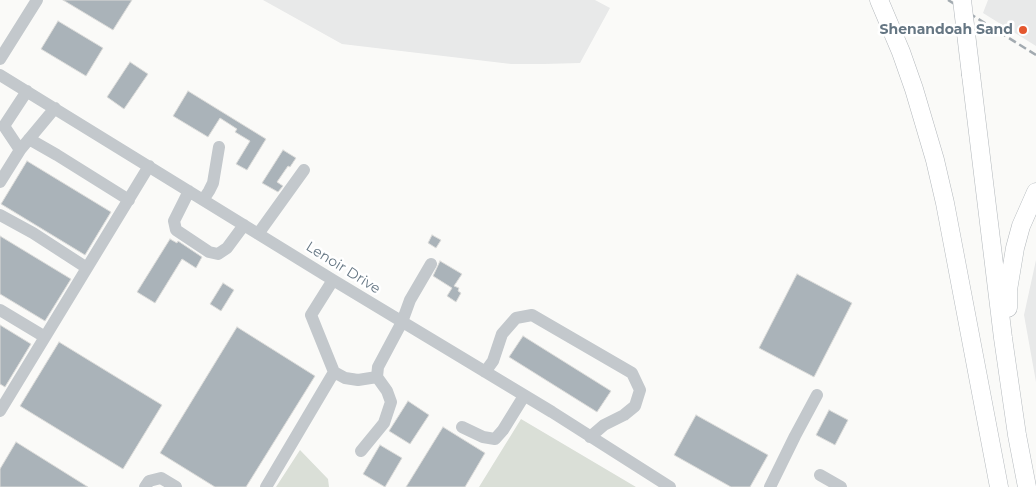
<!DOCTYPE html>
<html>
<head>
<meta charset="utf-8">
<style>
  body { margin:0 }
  canvas { display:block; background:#fafaf8 }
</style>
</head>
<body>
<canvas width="1036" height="487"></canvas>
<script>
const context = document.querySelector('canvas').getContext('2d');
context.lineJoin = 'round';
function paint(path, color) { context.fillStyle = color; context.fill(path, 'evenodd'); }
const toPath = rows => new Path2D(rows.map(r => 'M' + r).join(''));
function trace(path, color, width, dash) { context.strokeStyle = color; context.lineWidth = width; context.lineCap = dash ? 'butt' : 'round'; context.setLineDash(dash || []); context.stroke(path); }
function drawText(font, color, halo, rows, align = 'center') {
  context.font = font + ' Montserrat,sans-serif'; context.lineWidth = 5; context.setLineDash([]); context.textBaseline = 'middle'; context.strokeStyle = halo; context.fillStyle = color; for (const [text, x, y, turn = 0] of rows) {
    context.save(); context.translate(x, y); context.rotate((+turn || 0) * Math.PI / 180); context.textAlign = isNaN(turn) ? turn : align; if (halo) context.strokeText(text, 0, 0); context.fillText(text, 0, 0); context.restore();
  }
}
paint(toPath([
  [263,0,595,0,610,8,580,63,544,64,511,64,342,44],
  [988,0,1036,0,1036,46,983,13],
  [1036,260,1036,382,1024,315]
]), '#e8e9e9');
paint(toPath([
  [521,419,636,487,479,487],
  [300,450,328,479,329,487,276,487]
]), '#dadfd7');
const building = toPath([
  [63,0,132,0,113,30,63,0],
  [58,21,103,48,86,76,41,49,58,21],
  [130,62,148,74,124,109,107,97,130,62],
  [188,91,266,139,247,170,236,164,250,141,235,132,237,129,220,118,208,137,173,116,188,91],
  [283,150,296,158,290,167,288,166,277,182,283,186,278,192,262,183,283,150],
  [27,161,111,212,85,255,1,204,27,161],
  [432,235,441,240,436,248,428,243,432,235],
  [0,236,71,279,45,321,0,294,0,236],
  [170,239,177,243,178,241,202,257,196,268,182,259,155,303,137,292,170,239],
  [440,261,462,274,454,286,459,288,458,291,461,293,456,302,447,296,452,288,433,276,440,261],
  [797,274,852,303,814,377,759,348,797,274],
  [223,283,234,290,221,311,210,304,223,283],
  [0,325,31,344,5,387,0,384,0,325],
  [237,327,315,376,246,487,215,487,160,453,237,327],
  [523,336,611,391,597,412,509,357,523,336],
  [59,342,162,405,123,469,20,406,59,342],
  [408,401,429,415,410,444,389,431,408,401],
  [829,410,848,420,835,445,816,435,829,410],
  [696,415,768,455,750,487,731,487,674,455,696,415],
  [443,427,485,453,465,487,406,487,443,427],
  [16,442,88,487,0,487,0,469,16,442],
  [380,445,402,458,385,487,363,474,380,445]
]);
paint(building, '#aab3b9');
trace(building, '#dcdcda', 1);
const highway = toPath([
  [879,0,901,52,914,89,935,160,945,203,999,487],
  [971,75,1003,338,1017,435,1027,487],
  [1008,308,1008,290,1015,248,1021,226,1036,192]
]);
trace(highway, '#b4b9bd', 19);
trace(toPath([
  [0,59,37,0],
  [0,75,333,280,552,412,670,487],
  [29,139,57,155,129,200],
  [20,150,4,126,27,91],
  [0,182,20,150,55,108],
  [189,191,174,221,176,230,209,252,218,254,227,248,244,225],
  [203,200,209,191,213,183,219,147],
  [0,215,33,233,87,268],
  [258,234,304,170],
  [0,310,45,337],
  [334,372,345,378,358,380,377,377],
  [485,372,493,361,502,334,516,318,532,315,632,373,640,390,635,406,624,415,604,425,590,437],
  [0,411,149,166],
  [462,427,483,437,495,439,503,430,524,396],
  [361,451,384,423,391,402,387,391,377,377,378,367,402,322,410,300,431,264],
  [820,475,841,487],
  [145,487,149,481,161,478,176,487],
  [266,487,334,372,311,315,333,280],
  [770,487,795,436,817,395]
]), '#c3c8cc', 12);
trace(highway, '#fff', 18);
trace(toPath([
  [948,0,1036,55]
]), '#a2aab0', 2.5, [8, 4]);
const highwayBridge = toPath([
  [962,0,971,75]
]);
trace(highwayBridge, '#b4b9bd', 19, []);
trace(highwayBridge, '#fff', 18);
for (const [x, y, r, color] of [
  [1023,30,5,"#e4572e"]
]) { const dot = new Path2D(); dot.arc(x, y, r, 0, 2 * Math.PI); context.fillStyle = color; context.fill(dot); trace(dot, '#fff', 2); }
drawText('bold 14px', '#657683', '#fff', [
  ["Shenandoah Sand",1013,30]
], 'right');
drawText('14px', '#657683', '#fff', [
  ["Lenoir Drive",343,268,32]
]);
</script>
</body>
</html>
